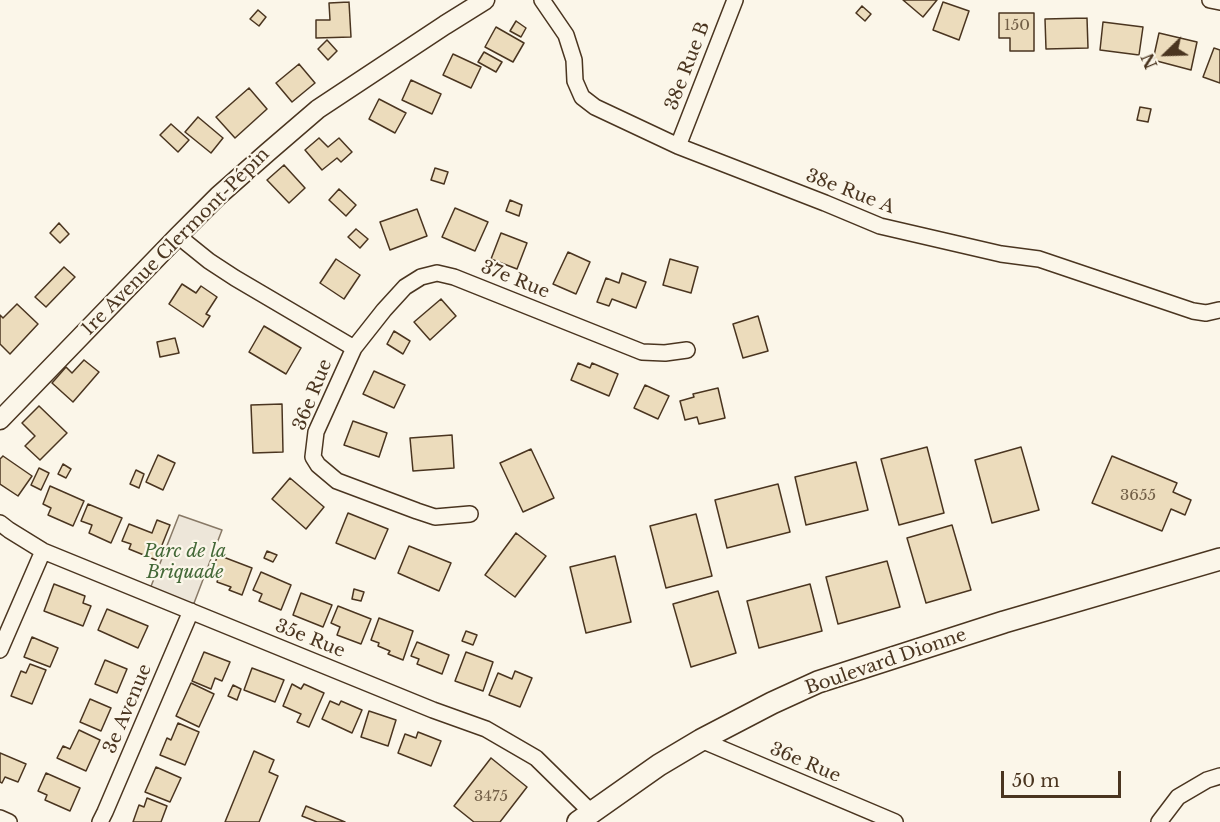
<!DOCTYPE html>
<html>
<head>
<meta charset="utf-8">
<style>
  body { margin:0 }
  #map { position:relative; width:1220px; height:822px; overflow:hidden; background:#fbf6e9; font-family:"Libre Baskerville",serif }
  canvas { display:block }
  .north { position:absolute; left:1136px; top:24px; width:60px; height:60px; -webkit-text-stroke:4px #fbf6e9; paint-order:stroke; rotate:247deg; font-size:16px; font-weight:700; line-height:24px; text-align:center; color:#4a3520 }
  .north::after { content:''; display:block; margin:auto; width:21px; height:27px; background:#4a3520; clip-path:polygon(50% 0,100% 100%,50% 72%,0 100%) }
  .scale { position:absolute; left:1001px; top:771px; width:120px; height:27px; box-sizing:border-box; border:3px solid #4a3520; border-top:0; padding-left:8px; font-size:18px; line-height:21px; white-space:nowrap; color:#4a3520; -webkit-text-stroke:4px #fbf6e9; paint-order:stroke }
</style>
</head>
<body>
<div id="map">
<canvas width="1220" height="822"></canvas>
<div class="north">N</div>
<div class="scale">50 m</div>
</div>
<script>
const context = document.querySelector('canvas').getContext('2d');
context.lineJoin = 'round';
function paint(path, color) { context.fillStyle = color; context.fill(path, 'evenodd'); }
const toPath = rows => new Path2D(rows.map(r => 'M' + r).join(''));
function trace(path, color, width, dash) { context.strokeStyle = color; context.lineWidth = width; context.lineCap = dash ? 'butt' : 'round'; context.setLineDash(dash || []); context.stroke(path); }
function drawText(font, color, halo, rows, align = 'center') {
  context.font = font + ' "Libre Baskerville",serif'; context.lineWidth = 4.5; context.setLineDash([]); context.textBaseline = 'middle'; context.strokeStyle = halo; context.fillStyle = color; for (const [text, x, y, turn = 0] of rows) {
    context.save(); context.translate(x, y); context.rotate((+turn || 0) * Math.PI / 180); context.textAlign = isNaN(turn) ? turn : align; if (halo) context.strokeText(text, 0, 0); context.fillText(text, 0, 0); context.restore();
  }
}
const green = toPath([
  [179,515,222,530,191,611,148,594,179,515]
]);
paint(green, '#ede6d9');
trace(green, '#887966', 1.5);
const building = toPath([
  [903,0,937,0,923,17,903,0],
  [349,2,351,37,316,38,316,20,330,20,329,3,349,2],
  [943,2,969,11,959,40,933,30,943,2],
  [862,6,871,14,865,21,856,13,862,6],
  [258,10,266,17,259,26,250,19,258,10],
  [999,13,1034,13,1034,51,1010,51,1010,38,999,38,999,13],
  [1087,18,1088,48,1046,49,1045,19,1087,18],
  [516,21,526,28,521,37,510,31,516,21],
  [1103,22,1143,27,1139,55,1100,50,1103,22],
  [496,27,524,43,513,62,485,47,496,27],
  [1159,33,1197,42,1191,70,1153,60,1159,33],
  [327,40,337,51,328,60,318,49,327,40],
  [1214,48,1220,50,1220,83,1203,77,1214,48],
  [484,52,502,62,496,72,478,62,484,52],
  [453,54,481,67,471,88,443,75,453,54],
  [299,64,315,83,292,102,276,83,299,64],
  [411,80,441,94,432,114,402,100,411,80],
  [249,88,267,109,235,138,216,117,249,88],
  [379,99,406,113,395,133,369,119,379,99],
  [1140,107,1151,109,1148,122,1137,120,1140,107],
  [198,117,223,138,211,153,185,132,198,117],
  [171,124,189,140,178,152,160,135,171,124],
  [319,138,328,147,339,138,352,152,341,162,337,158,322,170,305,150,319,138],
  [284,165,305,188,289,203,267,180,284,165],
  [435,168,448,172,444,184,431,180,435,168],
  [339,189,356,205,346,216,329,200,339,189],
  [510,200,522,205,519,216,506,211,510,200],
  [455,208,488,222,475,251,442,237,455,208],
  [417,209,427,236,390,250,380,222,417,209],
  [59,223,69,234,60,243,50,233,59,223],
  [356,229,368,239,360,248,348,237,356,229],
  [501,233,527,243,517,269,491,259,501,233],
  [568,252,590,262,576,294,553,284,568,252],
  [336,259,360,275,344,299,320,283,336,259],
  [670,259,698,267,691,293,663,285,670,259],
  [64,267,75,277,46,307,35,297,64,267],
  [622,273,646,282,636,308,612,299,609,306,597,302,606,278,619,283,622,273],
  [182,284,196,293,201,286,217,297,206,314,210,316,203,327,169,304,182,284],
  [441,299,456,316,430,340,414,322,441,299],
  [17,304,38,324,10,354,0,344,0,315,3,318,17,304],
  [758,316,768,351,743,358,733,324,758,316],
  [264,326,301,348,286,374,249,352,264,326],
  [394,331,410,341,403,354,387,344,394,331],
  [175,338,179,353,160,357,157,342,175,338],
  [84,360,99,372,73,402,52,383,66,367,72,373,84,360],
  [578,363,590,368,592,363,618,374,609,396,571,380,578,363],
  [374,371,405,385,394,408,363,394,374,371],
  [645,385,669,396,658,419,634,408,645,385],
  [718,388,725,418,699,424,697,417,685,420,680,401,694,397,693,394,718,388],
  [282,404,283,452,253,453,251,405,282,404],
  [39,406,67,433,40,460,25,446,35,436,22,423,39,406],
  [353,421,387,433,379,457,344,445,353,421],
  [452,435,454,468,413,471,410,438,452,435],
  [927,447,944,513,899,525,881,459,927,447],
  [1021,447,1039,510,992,523,975,460,1021,447],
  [531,449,554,498,523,512,500,463,531,449],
  [158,455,175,463,163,490,146,482,158,455],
  [3,456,32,476,18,496,0,484,0,459,3,456],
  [1112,456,1177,483,1173,492,1191,500,1185,515,1171,509,1162,531,1092,503,1112,456],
  [856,462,868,510,806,525,795,477,856,462],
  [63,464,71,469,66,478,58,474,63,464],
  [39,468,49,473,41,490,31,485,39,468],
  [136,470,144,474,139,488,130,484,136,470],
  [290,478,324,507,306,529,272,499,290,478],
  [778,484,790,532,727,548,715,500,778,484],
  [50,486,84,501,73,526,48,515,51,508,43,504,50,486],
  [88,504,122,518,111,543,89,533,92,525,81,521,88,504],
  [348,513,388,529,375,559,336,543,348,513],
  [696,514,712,576,666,588,650,526,696,514],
  [157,520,170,525,156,560,129,549,131,544,122,541,129,524,152,533,157,520],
  [952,525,971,590,926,603,907,538,952,525],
  [516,533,546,556,515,597,485,575,516,533],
  [409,546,451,563,439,591,398,573,409,546],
  [267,551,277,555,273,562,264,558,267,551],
  [218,555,252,568,242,595,229,590,231,587,217,582,218,579,210,575,218,555],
  [615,556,631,622,586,633,570,567,615,556],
  [887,561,900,607,838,624,826,577,887,561],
  [261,572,291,585,281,610,259,601,262,594,253,590,261,572],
  [54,584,85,596,83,603,91,606,83,626,44,611,54,584],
  [810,584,822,631,759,648,747,601,810,584],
  [354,589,364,592,361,601,352,599,354,589],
  [718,591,736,653,691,667,673,604,718,591],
  [301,593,332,605,323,627,293,615,301,593],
  [338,606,371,619,361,644,337,635,340,627,331,623,338,606],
  [107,609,148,626,138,648,98,630,107,609],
  [379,618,413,631,403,660,388,654,390,651,378,646,379,643,371,640,379,618],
  [466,631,477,635,473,645,462,641,466,631],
  [32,637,58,648,50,667,24,657,32,637],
  [417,642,449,655,442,674,417,664,419,659,411,656,417,642],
  [204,652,230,662,222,681,215,678,211,689,192,681,204,652],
  [466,652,493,662,483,691,455,681,466,652],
  [105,660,127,669,117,693,95,684,105,660],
  [30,664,46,670,32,704,11,696,21,671,26,673,30,664],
  [252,668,284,680,275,702,244,690,252,668],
  [515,671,532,678,520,707,489,695,498,673,512,679,515,671],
  [191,683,214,694,199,727,176,716,191,683],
  [292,684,301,689,304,684,324,693,309,727,297,722,301,714,283,706,292,684],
  [233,685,241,689,237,700,228,696,233,685],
  [90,699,111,708,101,731,80,722,90,699],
  [330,701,339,705,341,701,362,710,352,733,322,719,330,701],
  [369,711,396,720,388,746,361,737,369,711],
  [178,723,199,732,185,765,160,755,167,738,171,740,178,723],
  [79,730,100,740,86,771,57,758,63,746,70,749,79,730],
  [418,732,441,741,431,766,398,753,405,734,416,738,418,732],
  [254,751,274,760,269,772,278,776,259,822,225,822,254,751],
  [0,753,26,764,18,782,5,777,2,783,0,782,0,753],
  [491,758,527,787,500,822,474,822,454,806,491,758],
  [156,767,181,778,170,802,145,792,156,767],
  [46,773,80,788,70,811,45,800,47,795,38,791,46,773],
  [147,798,167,806,161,822,133,822,139,805,144,807,147,798],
  [306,806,345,822,317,822,302,816,306,806]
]);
paint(building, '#ecdcbc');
trace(building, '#4a3520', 1.5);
const minor = toPath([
  [542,0,566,35,574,60,575,81,582,97,595,107,678,146,825,203,880,226,1001,254,1039,259,1193,311,1206,313,1219,310],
  [1210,0,1220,2],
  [678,146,735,0],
  [178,236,209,261,235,278,354,348],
  [470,514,435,517,417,511,337,481,318,465,313,457,316,432,354,348,384,310,405,287,421,277,437,273,454,277,642,352,665,353,687,350],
  [0,523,9,530,43,551,433,710,486,729,536,758,591,812],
  [0,650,43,551],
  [701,740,895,822],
  [0,818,9,822],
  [100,822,105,812,191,611],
  [1159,822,1178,797,1207,780,1220,776]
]);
const tertiary = toPath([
  [0,420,178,236,218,196,268,152,318,109,445,25,485,0]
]);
const secondary = toPath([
  [578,822,659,765,701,740,772,703,818,682,1004,622,1220,559]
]);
trace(minor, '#4a3520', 18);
trace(tertiary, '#4a3520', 21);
trace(secondary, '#4a3520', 24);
trace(minor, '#fbf6e9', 15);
trace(tertiary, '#fbf6e9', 18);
trace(secondary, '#fbf6e9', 21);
drawText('15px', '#725f47', null, [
  ["150",1017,26],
  ["3655",1138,496],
  ["3475",491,797]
]);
drawText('18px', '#4a3520', '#fbf6e9', [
  ["38e Rue B",688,66,-69],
  ["38e Rue A",850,192,21],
  ["1re Avenue Clermont-Pépin",176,242,-45],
  ["37e Rue",515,280,22],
  ["36e Rue",313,395,-68],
  ["35e Rue",310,639,22],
  ["Boulevard Dionne",886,662,-19],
  ["3e Avenue",128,709,-67],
  ["36e Rue",805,763,23]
]);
drawText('italic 18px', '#436837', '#fbf6e9', [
  ["Parc de la",185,552],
  ["Briquade",185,573]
]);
</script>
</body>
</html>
